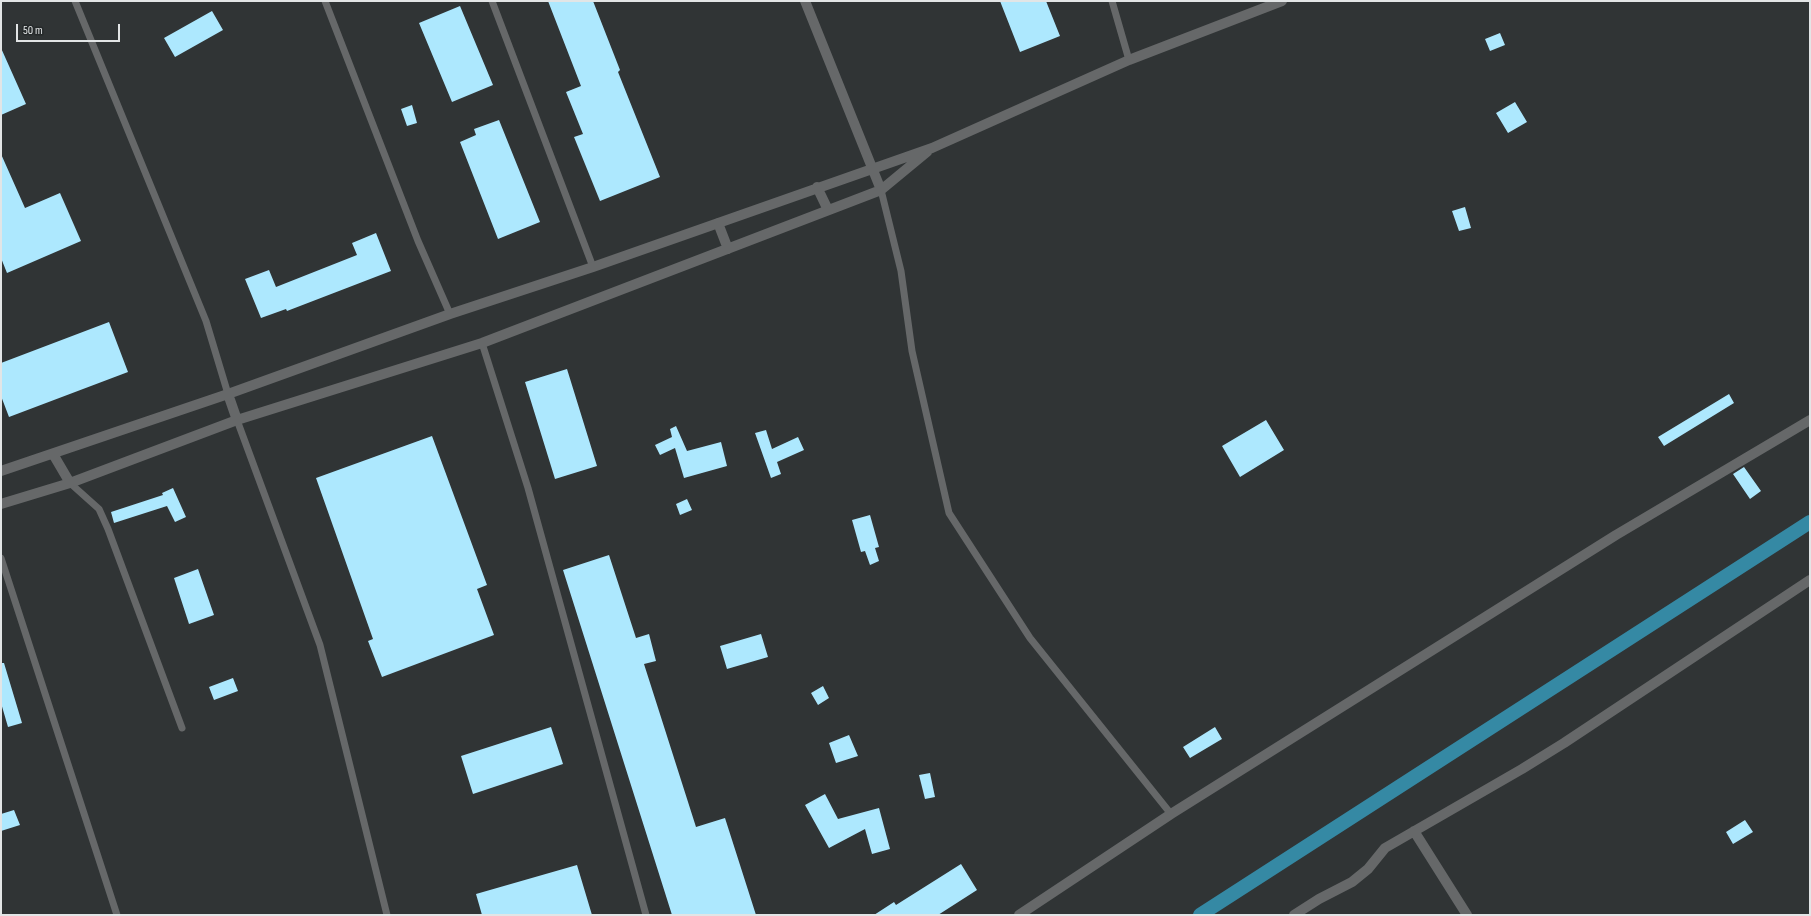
<!DOCTYPE html>
<html>
<head>
<meta charset="utf-8">
<style>
  body { margin:0 }
  #map { position:relative; width:1811px; height:916px; overflow:hidden; background:#303435; font-family:"Sofia Sans Condensed",sans-serif }
  canvas { display:block }
  .frame { position:absolute; inset:0; border:2px solid #e2e5e6; pointer-events:none }
  .scale { position:absolute; left:16px; top:24px; width:104px; height:18px; box-sizing:border-box; border:2px solid #e2e5e6; border-top:0; padding-left:5px; font-size:12px; line-height:14px; white-space:nowrap; color:#e2e5e6; -webkit-text-stroke:3px #262a2b; paint-order:stroke }
</style>
</head>
<body>
<div id="map">
<canvas width="1811" height="916"></canvas>
<div class="frame"></div>
<div class="scale">50 m</div>
</div>
<script>
const context = document.querySelector('canvas').getContext('2d');
context.lineJoin = 'round';
const toPath = rows => new Path2D(rows.map(r => 'M' + r).join(''));
function trace(path, color, width, dash) { context.strokeStyle = color; context.lineWidth = width; context.lineCap = dash ? 'butt' : 'round'; context.setLineDash(dash || []); context.stroke(path); }
function paint(path, color) { context.fillStyle = color; context.fill(path, 'evenodd'); }
trace(toPath([
  [1200,915,1810,522]
]), '#3589a4', 14);
paint(toPath([
  [548,1,593,1,620,70,618,72,660,177,600,201,574,137,583,134,566,92,581,86],
  [1000,1,1046,1,1060,36,1020,52],
  [460,6,493,85,452,102,419,23],
  [212,11,223,30,175,57,164,38],
  [1500,33,1505,45,1490,51,1485,39],
  [1,48,26,104,1,115],
  [1515,102,1527,122,1508,133,1496,113],
  [412,105,417,123,407,126,401,109],
  [499,120,540,222,498,239,460,142,476,135,474,129],
  [1,154,25,208,60,193,81,241,7,273,1,258],
  [1465,207,1471,228,1459,231,1452,211],
  [376,233,391,271,287,311,286,309,261,318,245,279,269,270,276,287,357,255,352,243],
  [109,322,128,372,9,417,1,396,1,363],
  [567,369,597,466,555,479,525,382],
  [1729,394,1734,403,1664,446,1658,437],
  [1266,420,1284,450,1240,477,1222,446],
  [676,426,687,451,721,442,727,466,684,478,675,448,660,455,655,445,672,437,670,429],
  [766,430,772,449,798,437,804,450,777,462,781,474,771,478,755,433],
  [432,436,487,585,477,589,494,635,382,677,368,641,373,639,316,478],
  [1744,467,1761,491,1750,499,1733,474],
  [173,488,186,517,175,522,167,506,114,523,111,512,163,495,162,493],
  [687,499,692,510,680,515,676,504],
  [870,515,879,547,875,548,879,561,870,565,865,551,861,552,852,520],
  [609,555,636,638,649,634,656,661,644,664,696,827,725,818,756,915,672,915,563,570],
  [198,569,214,615,189,624,174,578],
  [761,634,768,657,727,669,720,646],
  [1,663,4,663,22,723,8,727,1,703],
  [233,678,238,691,214,700,209,687],
  [823,686,829,698,818,705,811,693],
  [551,727,563,764,473,794,461,756],
  [1215,727,1222,739,1190,758,1183,747],
  [849,735,858,756,836,763,829,743],
  [930,773,935,797,925,799,919,775],
  [825,794,838,819,879,808,890,849,872,854,865,829,829,848,805,805],
  [14,810,20,825,1,831,1,814],
  [1745,820,1753,832,1733,844,1726,832],
  [961,864,977,890,938,915,874,915,894,902,896,905],
  [577,865,592,915,482,915,476,894]
]), '#ade8fe');
trace(toPath([
  [75,1,206,321,228,394],
  [325,1,418,241,450,314],
  [492,1,593,267],
  [1112,1,1129,60],
  [881,190,901,271,912,351,949,513,1030,638,1171,814],
  [482,343,528,488,646,915],
  [237,420,320,645,387,915],
  [70,483,99,509,108,529,182,728],
  [1,558,117,915]
]), '#666869', 7);
trace(toPath([
  [805,1,881,190],
  [817,187,828,210],
  [718,223,728,249],
  [228,394,237,420],
  [53,454,70,483],
  [1,471,228,394,450,314,593,267,932,148,1129,60,1282,1],
  [1,504,70,483,237,420,482,343,881,190,927,152],
  [1414,831,1467,915],
  [1019,915,1171,814,1616,535,1810,420],
  [1294,915,1319,899,1352,882,1368,869,1385,848,1522,769,1564,743,1810,580]
]), '#666869', 10);
</script>
</body>
</html>
